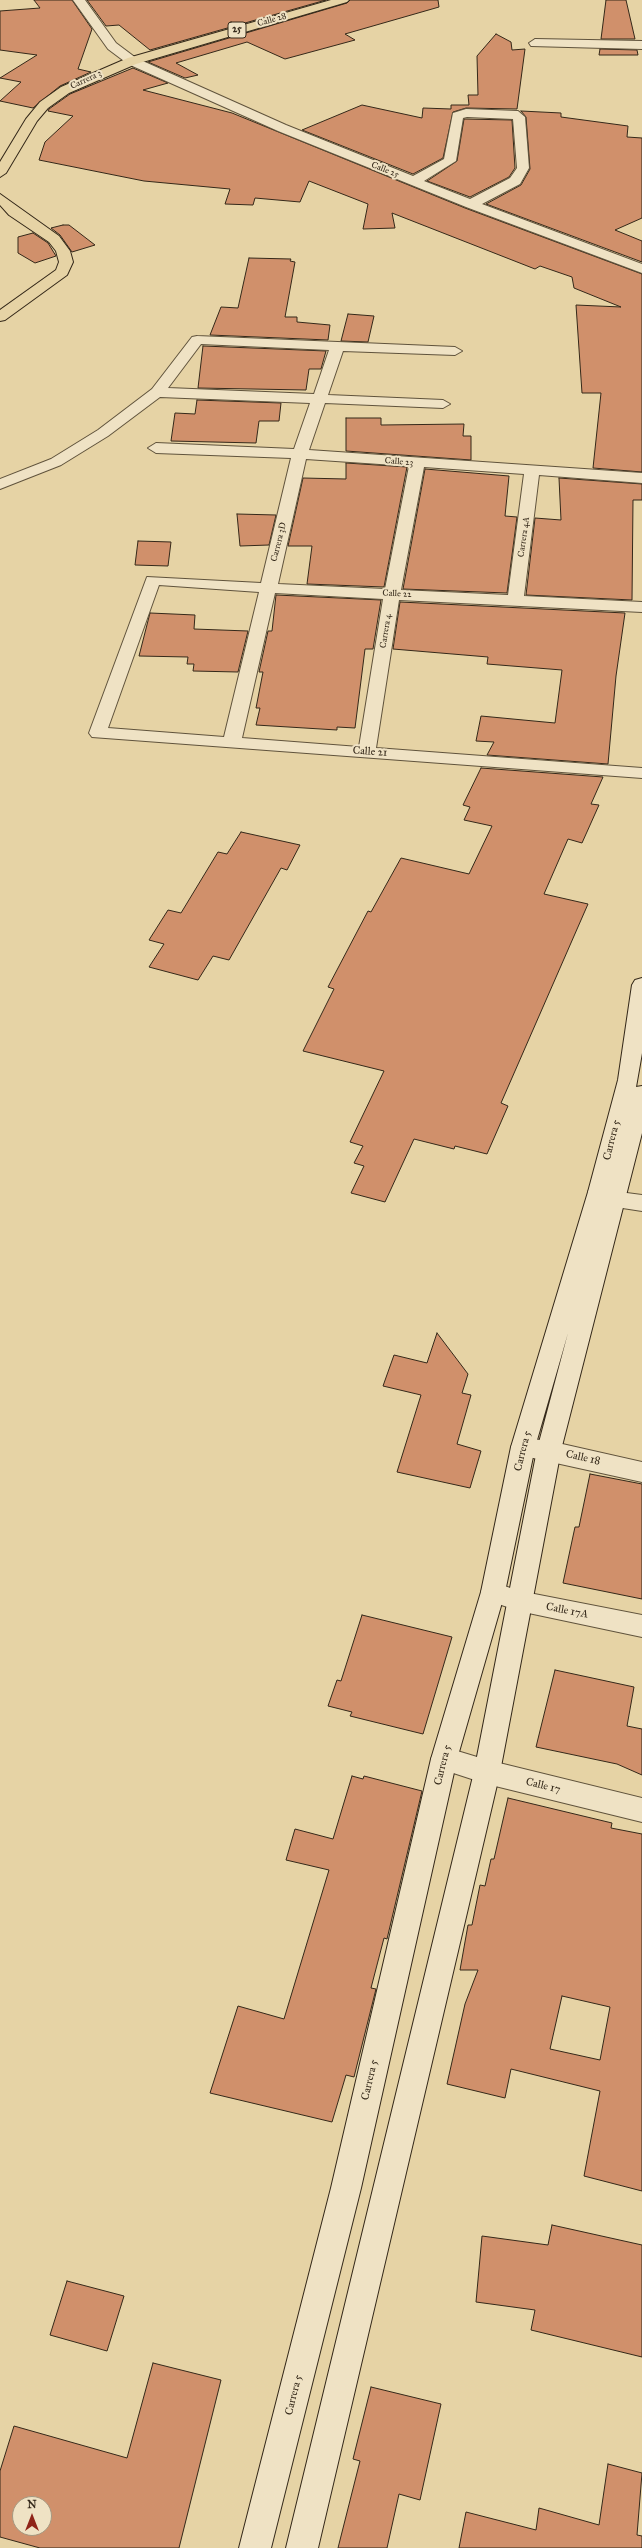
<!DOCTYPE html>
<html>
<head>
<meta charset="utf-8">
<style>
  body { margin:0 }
  #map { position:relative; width:642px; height:2548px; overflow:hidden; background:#e6d3a5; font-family:"IM FELL Great Primer",serif }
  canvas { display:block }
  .north { position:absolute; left:12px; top:2496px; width:40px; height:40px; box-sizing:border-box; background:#efe2c4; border:1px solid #a49880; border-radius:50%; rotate:0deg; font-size:11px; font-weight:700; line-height:16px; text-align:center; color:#342819 }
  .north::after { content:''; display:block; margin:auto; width:14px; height:18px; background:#8f2418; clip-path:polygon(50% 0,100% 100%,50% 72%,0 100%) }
</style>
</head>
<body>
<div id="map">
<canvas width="642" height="2548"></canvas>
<div class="north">N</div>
</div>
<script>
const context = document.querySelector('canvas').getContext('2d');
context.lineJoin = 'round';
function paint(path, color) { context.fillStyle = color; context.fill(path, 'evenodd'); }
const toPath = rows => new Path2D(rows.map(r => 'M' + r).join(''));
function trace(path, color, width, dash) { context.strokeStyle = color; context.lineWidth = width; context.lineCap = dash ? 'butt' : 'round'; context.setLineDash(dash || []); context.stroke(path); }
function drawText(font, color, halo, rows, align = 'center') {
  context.font = font + ' "IM FELL Great Primer",serif'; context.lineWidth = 4; context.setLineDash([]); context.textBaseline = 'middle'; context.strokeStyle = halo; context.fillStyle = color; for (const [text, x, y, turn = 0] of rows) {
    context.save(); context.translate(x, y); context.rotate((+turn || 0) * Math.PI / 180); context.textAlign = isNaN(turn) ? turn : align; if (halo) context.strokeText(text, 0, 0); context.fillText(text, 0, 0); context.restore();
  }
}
const building = toPath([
  [34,0,72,0,92,29,78,69,91,72,60,86,33,108,0,101,21,82,0,78,37,55,0,50,0,11,40,8,34,0],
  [87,0,326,0,150,50,119,25,106,26,87,0],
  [350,0,438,0,439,7,345,34,355,40,285,59,247,42,176,63,198,75,185,78,148,62,347,3,350,0],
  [606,0,626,0,635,39,601,39,606,0],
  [496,34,511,42,512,50,525,49,517,109,466,108,453,112,443,158,413,174,302,130,362,105,422,118,423,108,451,109,451,105,469,105,468,95,478,95,477,56,496,34],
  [600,49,637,50,638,55,599,55,600,49],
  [133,68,168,83,143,90,232,113,465,208,642,274,642,472,593,468,601,393,582,393,576,305,621,307,574,288,572,277,540,266,535,269,392,213,395,228,363,229,368,204,309,181,300,202,255,198,253,205,225,204,230,189,144,181,39,160,45,142,73,116,48,111,49,109,70,94,133,68],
  [521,111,561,113,561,117,628,126,627,137,642,138,642,218,615,230,642,241,642,262,486,204,521,185,530,169,526,117,521,111],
  [464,119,512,120,515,168,509,177,470,197,427,181,457,161,464,119],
  [63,225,69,225,95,245,72,252,60,235,51,228,63,225],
  [33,233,48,243,56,256,35,263,18,253,18,237,33,233],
  [249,258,291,259,290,261,295,262,285,317,297,317,297,322,330,325,328,340,210,335,221,307,238,308,249,258],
  [348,314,374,316,368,342,341,341,348,314],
  [203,346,326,351,321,369,309,369,306,390,198,388,203,346],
  [197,400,281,403,279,421,259,421,256,443,171,441,175,413,195,414,197,400],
  [346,418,381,418,381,425,464,424,463,436,471,436,471,460,346,451,346,418],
  [346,463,407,467,384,587,307,584,312,546,288,546,303,478,346,479,346,463],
  [425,469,509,476,505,516,517,517,507,593,403,589,425,469],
  [559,478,642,484,642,500,633,500,632,600,526,595,535,518,561,520,559,478],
  [237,514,276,515,269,545,240,546,237,514],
  [138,541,171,542,168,566,135,565,138,541],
  [276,595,381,600,373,649,365,649,355,728,337,727,337,730,256,725,260,708,256,708,263,672,259,672,268,631,272,631,276,595],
  [400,602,625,613,616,676,608,764,487,755,494,742,476,741,481,716,555,723,562,670,487,664,488,657,393,649,400,602],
  [150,613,195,615,194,629,248,631,238,672,193,671,194,664,187,664,188,657,139,656,150,613],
  [481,768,603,777,591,804,599,805,582,843,568,839,544,894,588,904,501,1103,508,1106,487,1154,455,1146,454,1149,414,1139,385,1202,351,1193,364,1166,354,1163,363,1146,350,1142,384,1071,303,1051,334,989,328,987,368,911,371,912,401,858,469,874,492,826,464,820,470,807,463,805,481,768],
  [241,832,300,845,287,870,281,868,229,960,213,956,198,980,149,967,164,944,149,940,168,910,181,913,218,852,227,854,241,832],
  [437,1333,468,1374,462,1393,471,1395,457,1444,481,1451,470,1488,397,1472,421,1395,383,1386,394,1355,427,1363,437,1333],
  [590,1474,642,1484,642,1599,563,1583,575,1527,579,1527,590,1474],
  [362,1615,452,1637,423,1734,350,1716,352,1712,328,1706,337,1680,341,1681,362,1615],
  [555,1670,634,1687,627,1726,642,1729,642,1775,617,1764,536,1747,555,1670],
  [352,1776,363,1779,364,1776,422,1791,387,1939,384,1938,371,1988,376,1989,354,2077,346,2075,332,2122,210,2093,238,2006,284,2019,329,1870,286,1860,295,1829,333,1839,352,1776],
  [508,1798,612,1823,611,1828,642,1834,642,2191,584,2176,600,2091,511,2069,505,2098,447,2084,465,2004,478,1970,460,1970,468,1925,472,1925,480,1885,485,1886,491,1859,494,1859,508,1798],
  [562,1996,610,2007,600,2060,550,2049,562,1996],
  [552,2225,642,2245,642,2357,531,2330,535,2310,476,2302,482,2236,548,2245,552,2225],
  [67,2281,124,2296,107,2351,50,2335,67,2281],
  [153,2363,221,2380,179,2548,40,2548,0,2537,0,2471,14,2426,127,2458,153,2363],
  [20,2504,44,2504,44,2528,20,2528,20,2504],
  [371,2387,441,2404,420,2500,399,2494,387,2548,338,2548,360,2461,353,2459,371,2387],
  [608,2464,642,2473,637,2535,642,2536,642,2548,459,2548,466,2512,536,2530,539,2508,599,2525,608,2464]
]);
paint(building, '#d0906b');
trace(building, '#342819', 1);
const street = toPath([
  [73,0,85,0,116,43,136,58,286,125,413,176,444,159,453,113,466,109,518,111,525,117,529,168,520,184,482,204,642,264,642,273,466,207,278,131,128,64,108,49,73,0],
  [467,117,513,119,517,168,510,178,470,199,424,181,456,161,463,118,467,117],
  [535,39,642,41,642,49,531,46,529,43,535,39],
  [197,336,455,347,462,351,455,355,343,351,328,395,443,400,450,404,443,408,325,403,309,450,642,473,642,483,539,475,524,596,642,602,642,612,399,600,376,748,642,768,642,778,92,737,89,733,147,577,261,583,291,458,156,453,148,448,156,443,294,449,310,403,160,397,108,436,61,465,0,489,0,479,51,459,98,430,152,389,192,337,197,336],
  [201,344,329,350,314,394,168,388,201,344],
  [306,459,409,466,385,589,278,584,306,459],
  [424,467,524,474,508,595,401,590,424,467],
  [159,585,259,592,224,737,108,728,159,585],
  [275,593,383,599,359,747,242,738,275,593],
  [599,1184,619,1192,642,1195,642,1211,616,1207,591,1198,588,1192,591,1186,599,1184],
  [523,1438,549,1441,642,1462,642,1482,515,1454,511,1447,515,1440,523,1438],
  [493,1582,519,1591,642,1615,642,1637,519,1611,484,1599,481,1592,484,1585,493,1582],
  [444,1747,487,1760,642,1798,642,1822,487,1784,435,1767,431,1759,435,1751,444,1747]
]);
const secondary = toPath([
  [642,978,642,1053,636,1087,642,1086,642,1133,561,1450,500,1772,318,2548,286,2548,474,1772,537,1450,568,1333,535,1447,505,1592,457,1759,361,2188,271,2548,239,2548,331,2188,431,1759,481,1592,511,1447,588,1192,618,1080,632,985,635,980,642,978]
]);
const primary = toPath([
  [331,0,349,0,347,2,136,64,69,93,48,108,37,121,6,173,0,177,0,162,26,119,40,102,61,87,128,58,331,0],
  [0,194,59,236,70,251,73,262,67,275,5,320,0,321,0,310,56,270,59,262,56,251,49,242,9,215,0,205,0,194]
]);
trace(street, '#60533c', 2);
trace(secondary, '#342819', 2);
trace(primary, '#342819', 2);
paint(street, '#efe2c4');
paint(secondary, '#efe2c4');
paint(primary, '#e6d3a5');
drawText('9px', '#342819', '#efe2c4', [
  ["Calle 28",272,20,-16],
  ["Carrera 3",86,80,-25],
  ["Calle 25",385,170,22],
  ["Calle 23",399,462,5],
  ["Carrera 4A",524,537,-82],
  ["Carrera 3D",279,542,-76],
  ["Calle 22",397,594,3],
  ["Carrera 4",386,631,-81]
]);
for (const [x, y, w] of [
  [237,30,18]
]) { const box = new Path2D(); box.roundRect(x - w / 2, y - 8, w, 16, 3); context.fillStyle = '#efe2c4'; context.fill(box); trace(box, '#342819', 1); }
drawText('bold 10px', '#342819', null, [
  ["25",237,30]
]);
drawText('11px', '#342819', '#efe2c4', [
  ["Calle 21",370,752,4],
  ["Carrera 5",612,1140,-76],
  ["Carrera 5",523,1451,-76],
  ["Calle 18",583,1458,13],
  ["Calle 17A",567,1611,11],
  ["Carrera 5",443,1765,-76],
  ["Calle 17",543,1786,14],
  ["Carrera 5",370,2080,-77],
  ["Carrera 5",294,2395,-76]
]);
</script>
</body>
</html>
